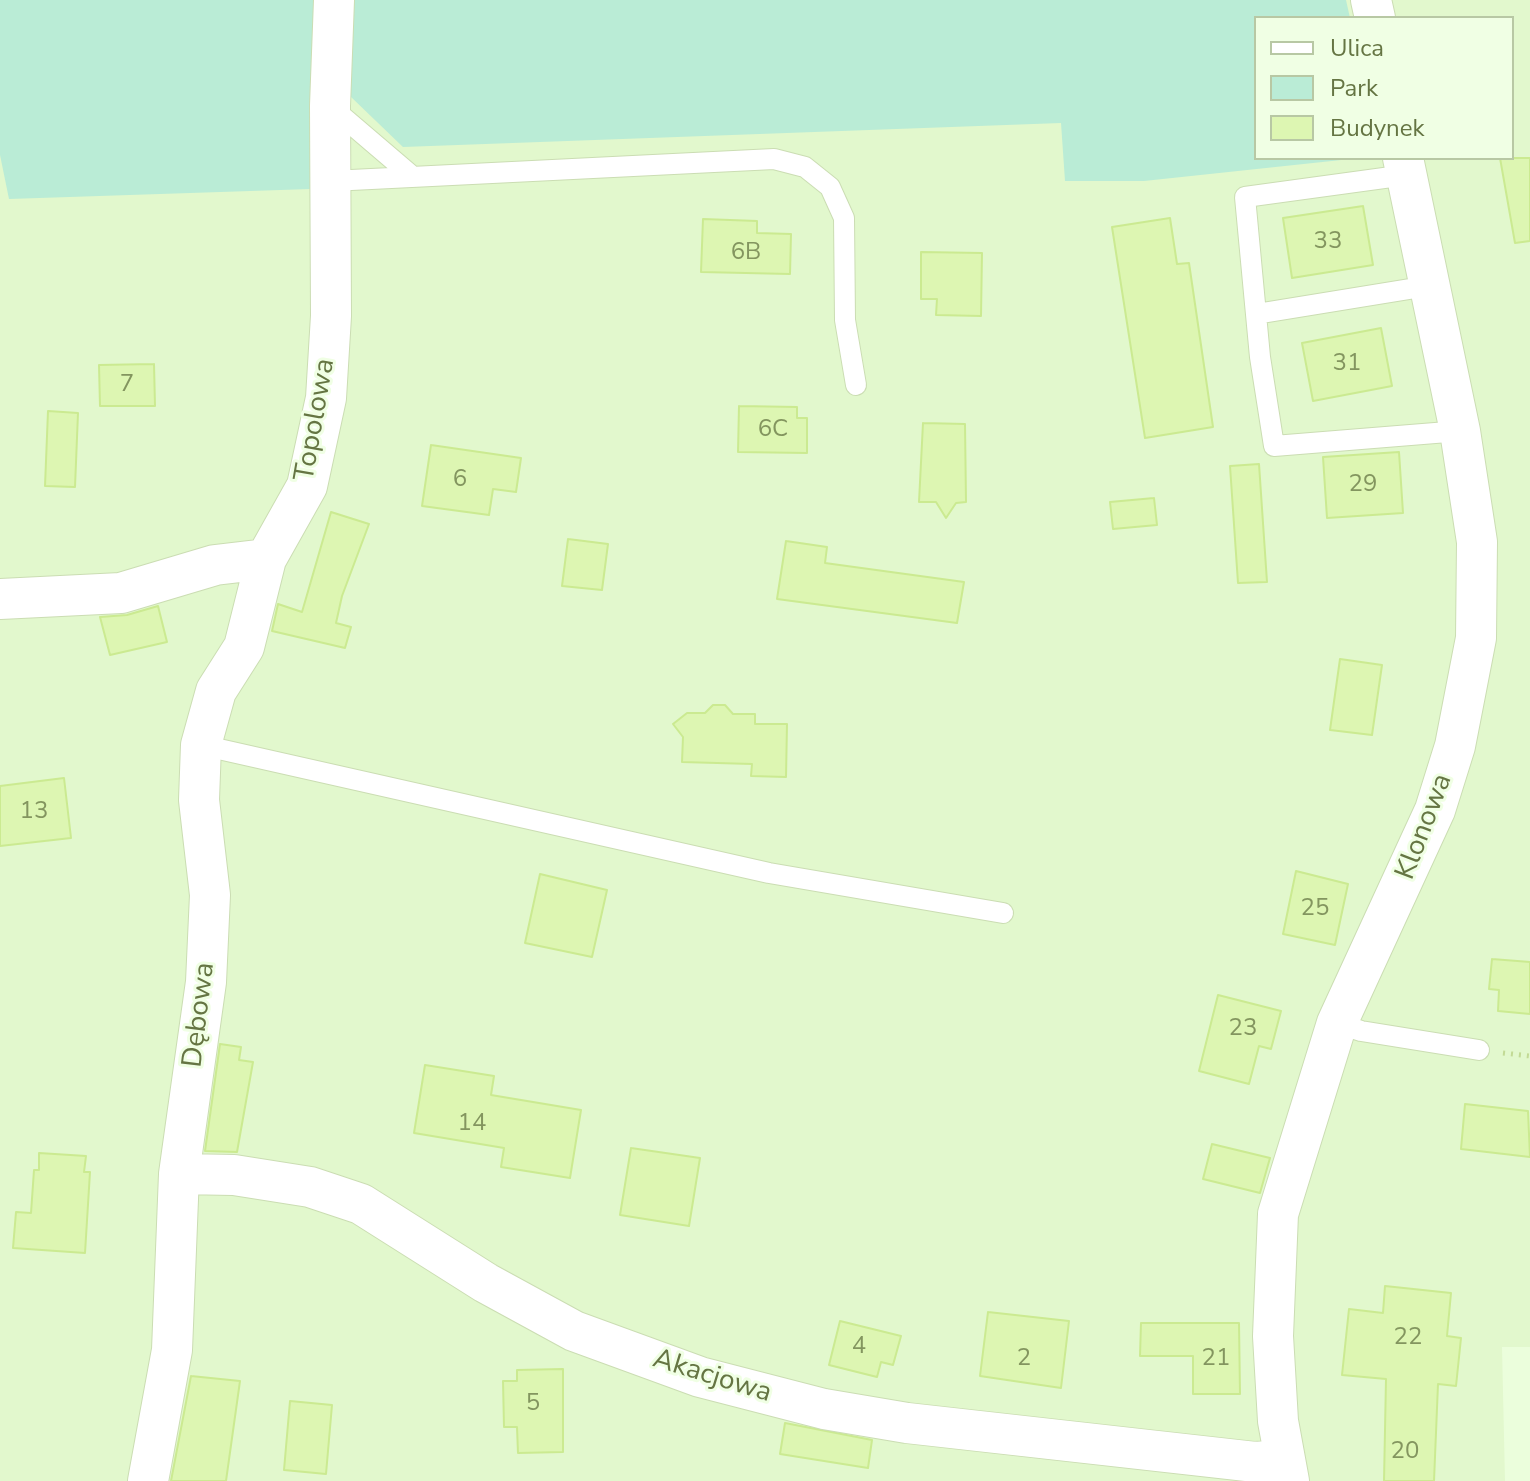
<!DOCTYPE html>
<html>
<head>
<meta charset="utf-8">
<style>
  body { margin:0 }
  #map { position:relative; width:1530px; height:1481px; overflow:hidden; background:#ebfedc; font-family:"Nunito Sans",sans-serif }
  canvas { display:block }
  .legend { position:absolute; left:1254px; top:16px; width:260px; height:144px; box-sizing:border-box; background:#f0ffe4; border:2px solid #b8c8a4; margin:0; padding:10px 14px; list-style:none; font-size:24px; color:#657543 }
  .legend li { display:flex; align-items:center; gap:16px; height:40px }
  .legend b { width:40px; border:2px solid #b8c8a4 }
</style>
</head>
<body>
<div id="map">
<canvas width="1530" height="1481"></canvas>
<ul class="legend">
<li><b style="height:10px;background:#fff"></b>Ulica</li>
<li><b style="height:22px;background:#baecd6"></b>Park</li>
<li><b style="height:22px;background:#ddf6b2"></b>Budynek</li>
</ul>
</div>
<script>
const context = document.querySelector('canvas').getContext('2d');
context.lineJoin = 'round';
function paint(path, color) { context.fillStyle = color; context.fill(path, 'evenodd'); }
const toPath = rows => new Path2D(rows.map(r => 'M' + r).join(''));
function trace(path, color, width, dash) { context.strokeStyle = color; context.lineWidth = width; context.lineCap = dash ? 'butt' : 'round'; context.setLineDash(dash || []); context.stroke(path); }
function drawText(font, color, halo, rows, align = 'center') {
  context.font = font + ' "Nunito Sans",sans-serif'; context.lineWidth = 6; context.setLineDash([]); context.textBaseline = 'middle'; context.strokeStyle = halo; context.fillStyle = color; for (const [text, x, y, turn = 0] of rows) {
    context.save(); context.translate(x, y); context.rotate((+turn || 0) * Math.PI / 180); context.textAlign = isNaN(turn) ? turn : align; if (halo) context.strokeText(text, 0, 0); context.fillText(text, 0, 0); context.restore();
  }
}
paint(toPath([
  [0,0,1530,0,1530,1347,1502,1347,1505,1481,0,1481],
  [1256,18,1512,18,1512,158,1256,158]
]), '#e2f8cd');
paint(toPath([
  [0,0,320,0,311,189,9,199,0,155],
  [354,0,1346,0,1350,18,1256,18,1256,158,1360,158,1144,181,1065,181,1061,123,403,147,350,96]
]), '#baecd6');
const building = toPath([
  [1500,158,1530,158,1530,241,1515,243,1500,158],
  [1363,206,1373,265,1292,278,1283,218,1363,206],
  [1170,218,1177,264,1189,263,1213,427,1145,438,1112,227,1170,218],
  [703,219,757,221,757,233,791,234,790,274,701,272,703,219],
  [921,252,982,253,981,316,936,315,937,299,921,299,921,252],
  [1381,328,1392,386,1313,401,1302,343,1381,328],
  [154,364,155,406,100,406,99,365,154,364],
  [739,406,797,407,797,418,807,418,807,453,738,452,739,406],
  [48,411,78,413,75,487,45,486,48,411],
  [923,423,965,424,966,502,956,503,946,518,936,502,919,502,923,423],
  [431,445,521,458,516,492,493,489,489,515,422,506,431,445],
  [1399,452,1403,513,1327,518,1323,457,1399,452],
  [1259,464,1267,582,1238,583,1230,466,1259,464],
  [1154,498,1157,525,1113,529,1110,502,1154,498],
  [331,512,369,524,342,596,336,623,351,627,345,648,272,631,278,604,302,612,331,512],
  [568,539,608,544,602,590,562,586,568,539],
  [786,541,827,547,825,563,964,582,957,623,777,599,786,541],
  [158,606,167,642,110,655,100,617,127,615,158,606],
  [1340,659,1382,665,1372,735,1330,730,1340,659],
  [713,705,725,705,733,714,755,714,755,724,787,724,786,777,751,776,752,764,682,762,683,737,673,724,687,713,705,713,713,705],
  [64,778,71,838,0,846,0,786,64,778],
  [1296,871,1348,884,1335,945,1283,934,1296,871],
  [540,874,607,890,592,957,525,943,540,874],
  [1492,959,1530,962,1530,1014,1498,1011,1499,990,1489,989,1492,959],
  [1218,995,1281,1011,1271,1049,1259,1046,1249,1084,1199,1071,1218,995],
  [220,1044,241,1047,239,1060,253,1062,237,1152,205,1151,220,1044],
  [425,1065,494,1076,491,1095,581,1110,570,1178,501,1167,504,1148,414,1133,425,1065],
  [1465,1104,1528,1111,1530,1157,1461,1149,1465,1104],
  [1212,1144,1270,1158,1260,1193,1203,1179,1212,1144],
  [631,1148,700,1158,689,1226,620,1215,631,1148],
  [39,1153,86,1156,84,1172,90,1172,85,1253,13,1248,16,1212,31,1213,34,1170,39,1170,39,1153],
  [1385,1286,1451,1293,1447,1336,1461,1338,1456,1386,1438,1384,1434,1481,1384,1481,1386,1379,1342,1375,1349,1309,1383,1313,1385,1286],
  [988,1312,1069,1321,1061,1388,980,1376,988,1312],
  [840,1321,901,1336,893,1365,881,1362,877,1377,829,1365,840,1321],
  [1141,1323,1239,1323,1240,1394,1193,1394,1193,1356,1140,1356,1141,1323],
  [563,1369,563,1452,518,1453,517,1427,504,1427,503,1381,517,1381,517,1370,563,1369],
  [191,1376,240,1381,226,1481,171,1481,191,1376],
  [290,1401,332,1405,326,1474,284,1470,290,1401],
  [785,1423,872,1440,868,1468,780,1454,785,1423]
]);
paint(building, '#ddf6b2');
trace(building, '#cbea91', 2);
const lane = toPath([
  [330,106,412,176],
  [1406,175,1245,197,1260,357,1274,446,1460,431],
  [331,181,774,159,805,167,830,187,844,218,845,320,856,385],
  [1256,314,1428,286],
  [201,745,769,873,1003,913],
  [1337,1023,1361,1031,1479,1050]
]);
const street = toPath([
  [1371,0,1375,18],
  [0,599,121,593,215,565,266,559],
  [179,1174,234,1175,310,1187,361,1204,486,1283,574,1331,700,1377,824,1409,907,1423,1255,1462,1283,1460],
  [148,1481,172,1350,179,1174,206,982,210,895,199,800,201,745,216,691,244,647,266,559,307,486,326,398,331,316,330,106,334,0],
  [1289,1481,1278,1421,1273,1336,1278,1214,1337,1023,1435,810,1455,746,1476,638,1477,542,1460,431,1403,158]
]);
trace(lane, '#cbddb3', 22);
trace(street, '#cbddb3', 42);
trace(toPath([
  [1503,1053,1530,1056]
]), '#c2da95', 5, [2, 6]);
trace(lane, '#fff', 20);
trace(street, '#fff', 40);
drawText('24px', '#83955f', null, [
  ["33",1328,242],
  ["6B",746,253],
  ["31",1347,364],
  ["7",127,385],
  ["6C",773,430],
  ["6",460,480],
  ["29",1363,485],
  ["13",34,812],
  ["25",1315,909],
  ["23",1243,1029],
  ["14",472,1124],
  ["22",1408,1338],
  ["4",859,1347],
  ["2",1024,1359],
  ["21",1216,1359],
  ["5",533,1404],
  ["20",1405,1452]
]);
drawText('28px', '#657543', '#f0ffe4', [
  ["Topolowa",316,420,-80],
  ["Klonowa",1425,827,-69],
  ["Dębowa",200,1015,-83],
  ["Akacjowa",712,1377,17]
]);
</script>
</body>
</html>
